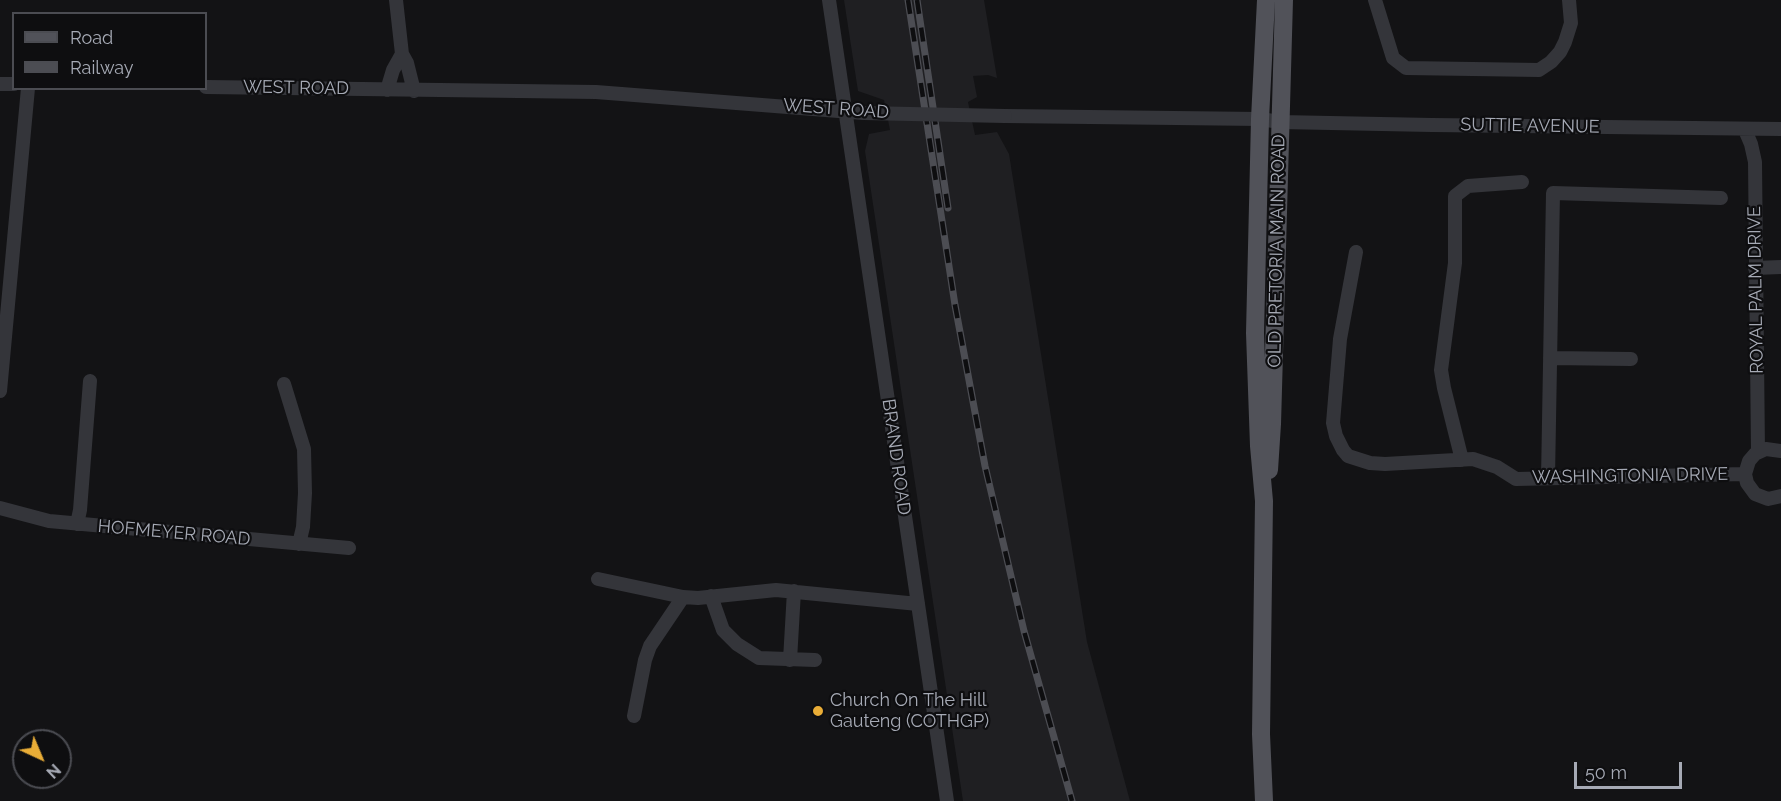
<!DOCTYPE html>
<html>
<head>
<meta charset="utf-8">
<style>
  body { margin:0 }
  #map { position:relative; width:1781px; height:801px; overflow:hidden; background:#131315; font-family:Raleway,sans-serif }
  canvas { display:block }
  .legend { position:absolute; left:12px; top:12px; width:195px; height:78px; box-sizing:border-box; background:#0e0e10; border:2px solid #4b4c52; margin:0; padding:8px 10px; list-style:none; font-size:18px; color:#a6aab5 }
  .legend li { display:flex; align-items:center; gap:12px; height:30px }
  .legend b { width:30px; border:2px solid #4b4c52 }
  .north { position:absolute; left:12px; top:729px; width:60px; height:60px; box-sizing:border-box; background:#0e0e10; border:2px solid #4b4c52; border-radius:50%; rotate:136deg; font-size:16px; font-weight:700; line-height:24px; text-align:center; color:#a6aab5 }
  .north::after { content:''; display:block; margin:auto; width:21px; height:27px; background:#e9ad37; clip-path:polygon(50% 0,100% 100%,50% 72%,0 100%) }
  .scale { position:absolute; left:1574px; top:762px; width:108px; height:27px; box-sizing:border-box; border:3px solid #a6aab5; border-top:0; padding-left:8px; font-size:18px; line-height:21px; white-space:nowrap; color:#a6aab5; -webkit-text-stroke:4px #0e0e10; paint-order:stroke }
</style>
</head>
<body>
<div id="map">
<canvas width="1781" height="801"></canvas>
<ul class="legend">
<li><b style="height:8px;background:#515259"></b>Road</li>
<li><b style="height:8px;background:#4c4d53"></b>Railway</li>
</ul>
<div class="north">N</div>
<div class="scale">50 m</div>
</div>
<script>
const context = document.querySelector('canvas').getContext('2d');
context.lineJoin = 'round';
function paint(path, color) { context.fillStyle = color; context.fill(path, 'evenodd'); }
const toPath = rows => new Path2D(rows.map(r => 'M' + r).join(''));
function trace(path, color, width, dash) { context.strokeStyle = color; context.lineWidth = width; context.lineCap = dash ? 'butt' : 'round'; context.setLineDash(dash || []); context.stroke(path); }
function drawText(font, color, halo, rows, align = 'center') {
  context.font = font + ' Raleway,sans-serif'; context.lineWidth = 4.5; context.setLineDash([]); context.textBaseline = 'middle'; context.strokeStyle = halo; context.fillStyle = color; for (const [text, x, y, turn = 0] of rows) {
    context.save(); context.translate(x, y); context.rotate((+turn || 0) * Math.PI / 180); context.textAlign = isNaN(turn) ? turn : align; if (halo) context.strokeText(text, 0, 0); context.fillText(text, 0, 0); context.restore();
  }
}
paint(toPath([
  [844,0,984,0,997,78,988,75,973,76,977,97,968,102,975,135,997,132,1009,154,1087,642,1130,801,963,801,865,151,869,134,890,130,884,100,858,91]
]), '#1f1f22');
trace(toPath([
  [396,0,402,54,407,63,414,91],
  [829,0,947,801],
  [1375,0,1393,58,1406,68,1539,70,1551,62,1560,52,1565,42,1571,23,1569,0],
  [0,84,14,84],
  [206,87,596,92,864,113],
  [387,90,393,70,402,54],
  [1005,116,1260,119,1280,122,1432,125,1781,129],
  [1745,130,1751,144,1755,162,1758,452],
  [1356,252,1340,339,1333,423,1336,436,1343,450,1348,456,1370,463,1385,464,1473,459,1497,467,1516,479,1745,474],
  [1755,268,1781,267],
  [1550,358,1631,359],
  [284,384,304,449,305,493,303,527,299,544],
  [0,391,28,88],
  [1781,451,1766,449,1755,454,1749,461,1745,474,1747,483,1755,494,1768,499,1781,496],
  [1462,460,1444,388,1441,370,1455,263,1455,196,1468,186,1522,182],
  [1548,478,1553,193,1721,198],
  [0,508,49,521,349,548],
  [77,524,80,510,90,381],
  [598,579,683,597,698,598,776,590,918,604],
  [711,596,723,630,737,644,759,658,815,660],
  [790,660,794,591],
  [634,716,645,660,650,646,683,597]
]), '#34353a', 14);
trace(toPath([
  [1269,470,1272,424,1284,0],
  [1264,801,1261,734,1264,501,1259,446,1255,333,1260,119,1266,0]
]), '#515259', 18);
const rail = toPath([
  [908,0,955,305,985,466,1024,631,1072,801],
  [917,0,948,208]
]);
trace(rail, '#4c4d53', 7);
trace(rail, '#0e0e10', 4.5, [14]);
trace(toPath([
  [864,113,1005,116]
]), '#34353a', 14);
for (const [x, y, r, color] of [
  [818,711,6,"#e9ad37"]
]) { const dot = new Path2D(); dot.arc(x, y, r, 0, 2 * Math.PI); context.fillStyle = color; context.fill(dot); trace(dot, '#0e0e10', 2); }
drawText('18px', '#a6aab5', '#0e0e10', [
  ["WEST ROAD",296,88,1],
  ["WEST ROAD",836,109,4],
  ["SUTTIE AVENUE",1530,126,1],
  ["OLD PRETORIA MAIN ROAD",1277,251,-89],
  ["ROYAL PALM DRIVE",1756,290,-91],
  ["BRAND ROAD",896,457,82],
  ["WASHINGTONIA DRIVE",1630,476,-1],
  ["HOFMEYER ROAD",174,533,5]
]);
drawText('18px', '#a6aab5', '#0e0e10', [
  ["Church On The Hill",830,701],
  ["Gauteng (COTHGP)",830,722]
], 'left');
</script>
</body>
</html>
